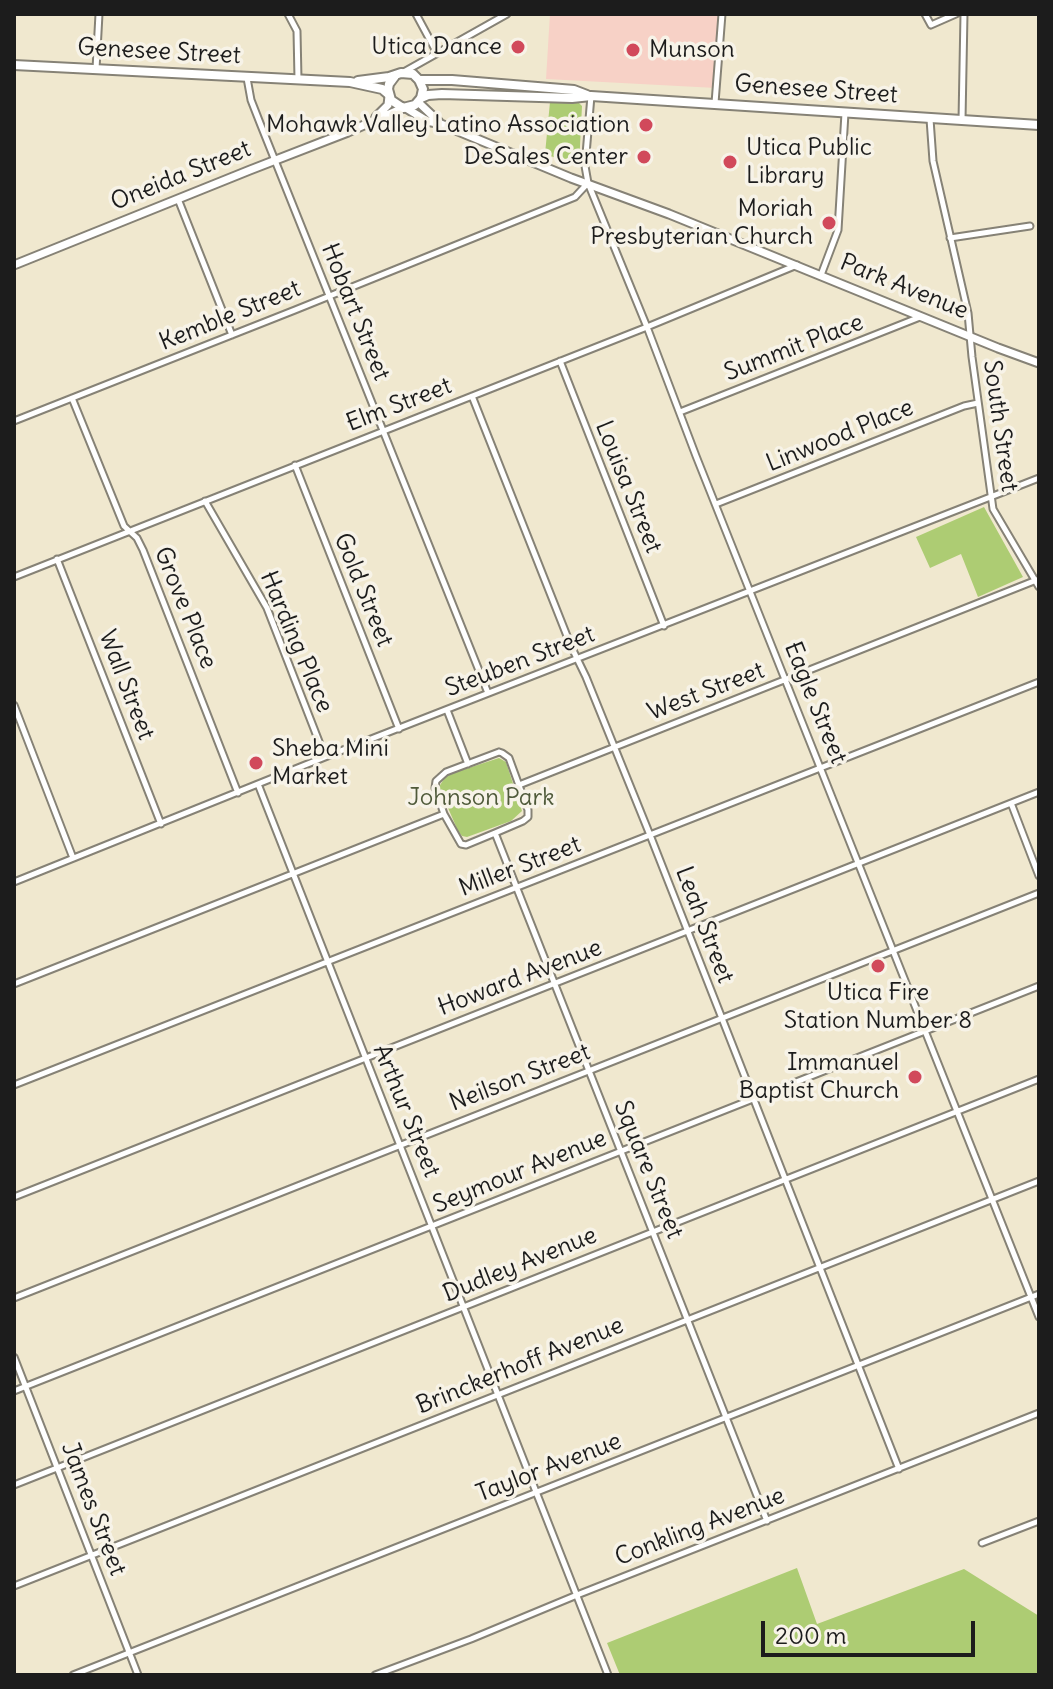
<!DOCTYPE html>
<html>
<head>
<meta charset="utf-8">
<style>
  body { margin:0 }
  #map { position:relative; width:1053px; height:1689px; overflow:hidden; background:#f0e8cf; font-family:Delius,sans-serif }
  canvas { display:block }
  .frame { position:absolute; inset:0; border:16px solid #1c1c1c; pointer-events:none }
  .scale { position:absolute; left:761px; top:1621px; width:214px; height:36px; box-sizing:border-box; border:4px solid #1c1c1c; border-top:0; padding-left:10px; font-size:24px; line-height:28px; white-space:nowrap; color:#1c1c1c; -webkit-text-stroke:6px #f7f3e8; paint-order:stroke }
</style>
</head>
<body>
<div id="map">
<canvas width="1053" height="1689"></canvas>
<div class="frame"></div>
<div class="scale">200 m</div>
</div>
<script>
const context = document.querySelector('canvas').getContext('2d');
context.lineJoin = 'round';
function paint(path, color) { context.fillStyle = color; context.fill(path, 'evenodd'); }
const toPath = rows => new Path2D(rows.map(r => 'M' + r).join(''));
function trace(path, color, width, dash) { context.strokeStyle = color; context.lineWidth = width; context.lineCap = dash ? 'butt' : 'round'; context.setLineDash(dash || []); context.stroke(path); }
function drawText(font, color, halo, rows, align = 'center') {
  context.font = font + ' Delius,sans-serif'; context.lineWidth = 7; context.setLineDash([]); context.textBaseline = 'middle'; context.strokeStyle = halo; context.fillStyle = color; for (const [text, x, y, turn = 0] of rows) {
    context.save(); context.translate(x, y); context.rotate((+turn || 0) * Math.PI / 180); context.textAlign = isNaN(turn) ? turn : align; if (halo) context.strokeText(text, 0, 0); context.fillText(text, 0, 0); context.restore();
  }
}
paint(toPath([
  [550,14,722,14,716,88,546,79]
]), '#f7d1c6');
paint(toPath([
  [550,102,579,103,582,106,579,166,545,154],
  [984,507,1023,577,978,597,961,554,930,568,916,537],
  [499,758,506,762,522,811,511,821,467,837,462,836,458,831,439,787,442,782,447,775],
  [797,1568,817,1624,964,1569,1039,1616,1039,1675,620,1675,607,1643]
]), '#adcc73');
const minor = toPath([
  [288,14,297,31,298,79],
  [416,14,437,53],
  [925,14,931,25,956,14],
  [96,69,99,14],
  [402,73,507,14],
  [247,78,251,100,260,123,488,693],
  [591,96,585,166,588,183,647,327,696,456,1039,1317],
  [715,103,722,14],
  [930,119,933,161,968,313,972,357,993,509,1039,587],
  [962,120,964,14],
  [178,199,232,335],
  [950,238,1030,226],
  [821,275,838,230,845,113],
  [560,361,664,626],
  [472,396,571,646,586,677,650,835,899,1469],
  [72,398,124,526,137,538,143,550,238,793],
  [680,412,920,317],
  [14,421,295,310,575,197,588,183],
  [295,465,399,729],
  [205,501,267,608,325,757],
  [716,504,964,406,978,403],
  [57,559,161,824],
  [14,577,647,327,797,265],
  [14,705,73,858],
  [447,710,468,764],
  [499,752,502,753,509,758,528,810,528,817,523,821,495,833,466,845,461,844,444,814,435,788,436,781,446,772,499,752],
  [258,784,608,1675],
  [519,785,1039,579],
  [1011,803,1039,876],
  [495,833,767,1521],
  [14,882,325,757,1039,478],
  [14,984,444,814],
  [14,1085,1039,682],
  [14,1197,1039,792],
  [14,1298,1039,893],
  [14,1357,138,1675],
  [14,1391,1039,986],
  [14,1485,1039,1079],
  [982,1543,1039,1521],
  [14,1586,1039,1181],
  [73,1675,1039,1294],
  [375,1675,471,1639,577,1595,1039,1413]
]);
const tertiary = toPath([
  [418,102,439,122],
  [406,108,427,121,441,124,571,178,669,214,998,348,1039,363],
  [376,117,388,105,389,96],
  [14,265,250,170,348,132,403,108]
]);
const secondary = toPath([
  [14,65,350,82,382,89,388,94],
  [419,80,452,80,574,90,587,95],
  [358,81,389,77,401,73,413,74,419,80,423,89,421,98,415,105,403,108,391,100,388,89,389,84,395,76],
  [421,98,428,95,442,94,572,98,591,96,1039,125]
]);
trace(minor, '#868276', 9);
trace(tertiary, '#868276', 11);
trace(secondary, '#868276', 12);
trace(minor, '#fff', 5);
trace(tertiary, '#fff', 7);
trace(secondary, '#fff', 8);
for (const [x, y, r, color] of [
  [518,47,8,"#d1495b"],
  [633,50,8,"#d1495b"],
  [646,125,8,"#d1495b"],
  [644,157,8,"#d1495b"],
  [730,162,8,"#d1495b"],
  [829,223,8,"#d1495b"],
  [256,763,8,"#d1495b"],
  [878,966,8,"#d1495b"],
  [915,1077,8,"#d1495b"]
]) { const dot = new Path2D(); dot.arc(x, y, r, 0, 2 * Math.PI); context.fillStyle = color; context.fill(dot); trace(dot, '#f7f3e8', 3); }
drawText('24px', '#1c1c1c', '#f7f3e8', [
  ["Utica Dance",502,47],
  ["Munson",649,50,"left"],
  ["Mohawk Valley Latino Association",630,125],
  ["Utica Public",746,148,"left"],
  ["Library",746,176,"left"],
  ["DeSales Center",628,157],
  ["Moriah",813,209],
  ["Presbyterian Church",813,237],
  ["Sheba Mini",272,749,"left"],
  ["Market",272,777,"left"],
  ["Utica Fire",878,993,"center"],
  ["Station Number 8",878,1021,"center"],
  ["Immanuel",899,1063],
  ["Baptist Church",899,1091]
], 'right');
drawText('24px', '#1c1c1c', '#f7f3e8', [
  ["Genesee Street",159,52,3],
  ["Genesee Street",816,90,4],
  ["Oneida Street",181,176,-22],
  ["Park Avenue",904,287,22],
  ["Hobart Street",355,312,68],
  ["Kemble Street",230,316,-22],
  ["Summit Place",794,348,-21],
  ["Elm Street",399,405,-21],
  ["South Street",1000,426,82],
  ["Linwood Place",840,436,-22],
  ["Louisa Street",628,487,68],
  ["Gold Street",363,590,68],
  ["Grove Place",185,608,68],
  ["Harding Place",296,642,67],
  ["Steuben Street",520,662,-21],
  ["Wall Street",126,685,69],
  ["West Street",706,692,-21],
  ["Eagle Street",815,703,68],
  ["Miller Street",520,867,-21],
  ["Leah Street",704,925,69],
  ["Howard Avenue",520,978,-21],
  ["Neilson Street",520,1078,-21],
  ["Arthur Street",406,1111,68],
  ["Square Street",648,1170,68],
  ["Seymour Avenue",520,1172,-22],
  ["Dudley Avenue",520,1265,-22],
  ["Brinckerhoff Avenue",520,1366,-22],
  ["Taylor Avenue",549,1468,-21],
  ["James Street",93,1509,69],
  ["Conkling Avenue",700,1527,-21]
]);
drawText('24px', '#4f5a3a', '#f7f3e8', [
  ["Johnson Park",481,798]
]);
</script>
</body>
</html>
